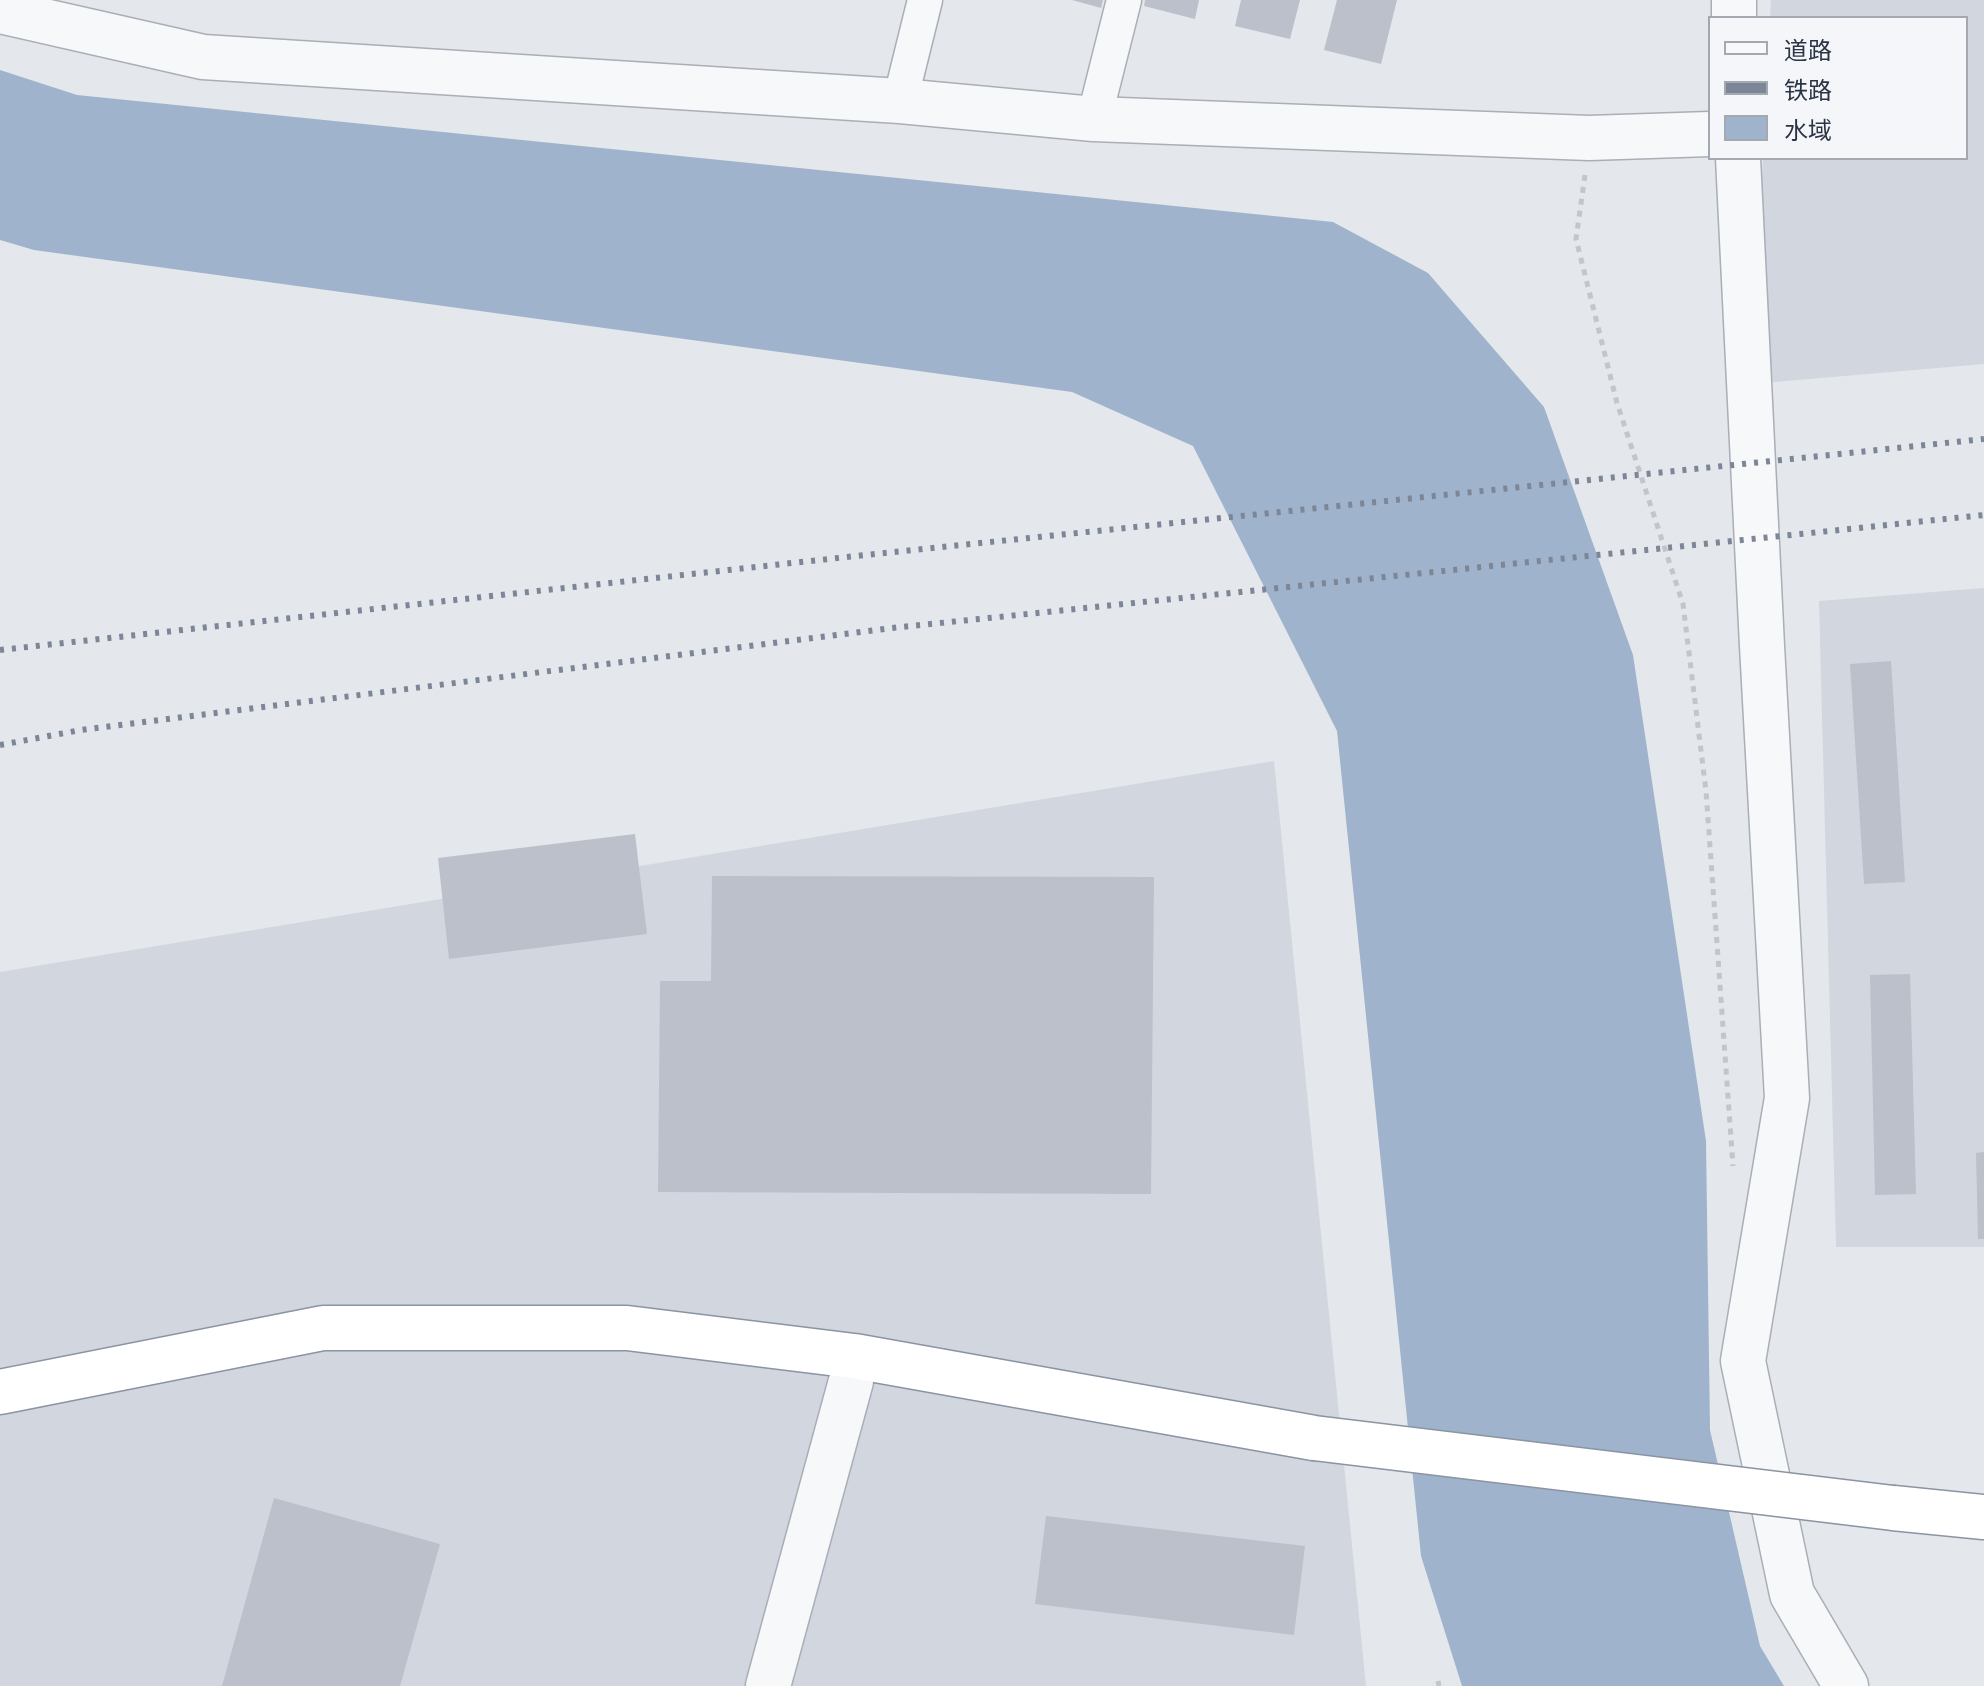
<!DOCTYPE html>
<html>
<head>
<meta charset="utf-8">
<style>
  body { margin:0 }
  #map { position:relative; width:1984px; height:1686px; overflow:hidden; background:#e4e7ec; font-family:"Noto Sans","Noto Sans SC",sans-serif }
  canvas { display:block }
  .legend { position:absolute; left:1708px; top:16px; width:260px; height:144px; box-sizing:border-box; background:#f4f6f9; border:2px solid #a4a8b1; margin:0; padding:10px 14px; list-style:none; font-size:24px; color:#2b3445 }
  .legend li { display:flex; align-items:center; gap:16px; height:40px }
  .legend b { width:40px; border:2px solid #a4a8b1 }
</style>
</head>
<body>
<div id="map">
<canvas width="1984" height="1686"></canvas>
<ul class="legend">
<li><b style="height:10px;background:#f7f8fa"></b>道路</li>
<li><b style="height:10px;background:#7d8696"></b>铁路</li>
<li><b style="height:22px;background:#9fb4cc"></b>水域</li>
</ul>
</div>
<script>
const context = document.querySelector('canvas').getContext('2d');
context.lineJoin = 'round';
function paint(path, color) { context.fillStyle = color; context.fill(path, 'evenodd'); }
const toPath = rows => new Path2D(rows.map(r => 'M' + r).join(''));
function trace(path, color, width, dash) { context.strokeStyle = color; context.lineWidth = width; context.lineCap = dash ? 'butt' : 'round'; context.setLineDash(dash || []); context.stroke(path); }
paint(toPath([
  [1771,0,1984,0,1984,364,1751,384,1763,158,1966,158,1966,18,1770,18],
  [1984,588,1984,1247,1836,1247,1819,601],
  [1274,761,1366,1686,0,1686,0,972]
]), '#d2d6de');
paint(toPath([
  [0,70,77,95,1333,222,1428,273,1544,407,1633,655,1706,1141,1710,1430,1760,1646,1784,1686,1462,1686,1421,1556,1337,731,1193,446,1072,392,34,250,0,240]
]), '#9fb4cc');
paint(toPath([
  [1072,0,1103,0,1101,8],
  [1145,0,1199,0,1195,19,1144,6],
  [1241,0,1300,0,1290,39,1235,26],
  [1337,0,1397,0,1381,64,1324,50],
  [1891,661,1905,882,1864,884,1850,664],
  [635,834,647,934,449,959,438,858],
  [712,876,1154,877,1151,1194,658,1192,660,981,711,981],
  [1910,974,1916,1194,1875,1195,1870,975],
  [1984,1152,1984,1239,1978,1239,1976,1153],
  [274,1498,440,1544,400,1686,222,1686],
  [1046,1516,1305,1546,1294,1635,1035,1604]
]), '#bbc0ca');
const minor = toPath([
  [900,101,925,0],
  [1094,119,1124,0]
]);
const tertiary = toPath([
  [1734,0,1734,18],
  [0,11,203,57,900,101,1094,119,1589,138,1710,134],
  [1738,158,1762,646,1787,1098,1743,1361,1792,1594,1846,1686],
  [768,1686,851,1381]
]);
const trunk = toPath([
  [0,1392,323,1328,627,1328,854,1356,1314,1438],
  [1893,1508,1984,1517]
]);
trace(minor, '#a9aeb7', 37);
trace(tertiary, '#a9aeb7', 47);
trace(trunk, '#8b94a3', 47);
trace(toPath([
  [1585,175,1576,239,1617,403,1683,604,1706,791,1733,1166],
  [1438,1681,1439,1686]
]), '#c2c5cb', 5, [6, 6]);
trace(minor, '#f7f8fa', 34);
trace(tertiary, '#f7f8fa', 44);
trace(trunk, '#fff', 44);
trace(toPath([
  [0,650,865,555,1984,439],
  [0,745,81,730,892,628,1984,515]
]), '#7d8696', 6, [4, 8]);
const trunkBridge = toPath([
  [1314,1438,1893,1508]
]);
trace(trunkBridge, '#8b94a3', 47, []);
trace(trunkBridge, '#fff', 44);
</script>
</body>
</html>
